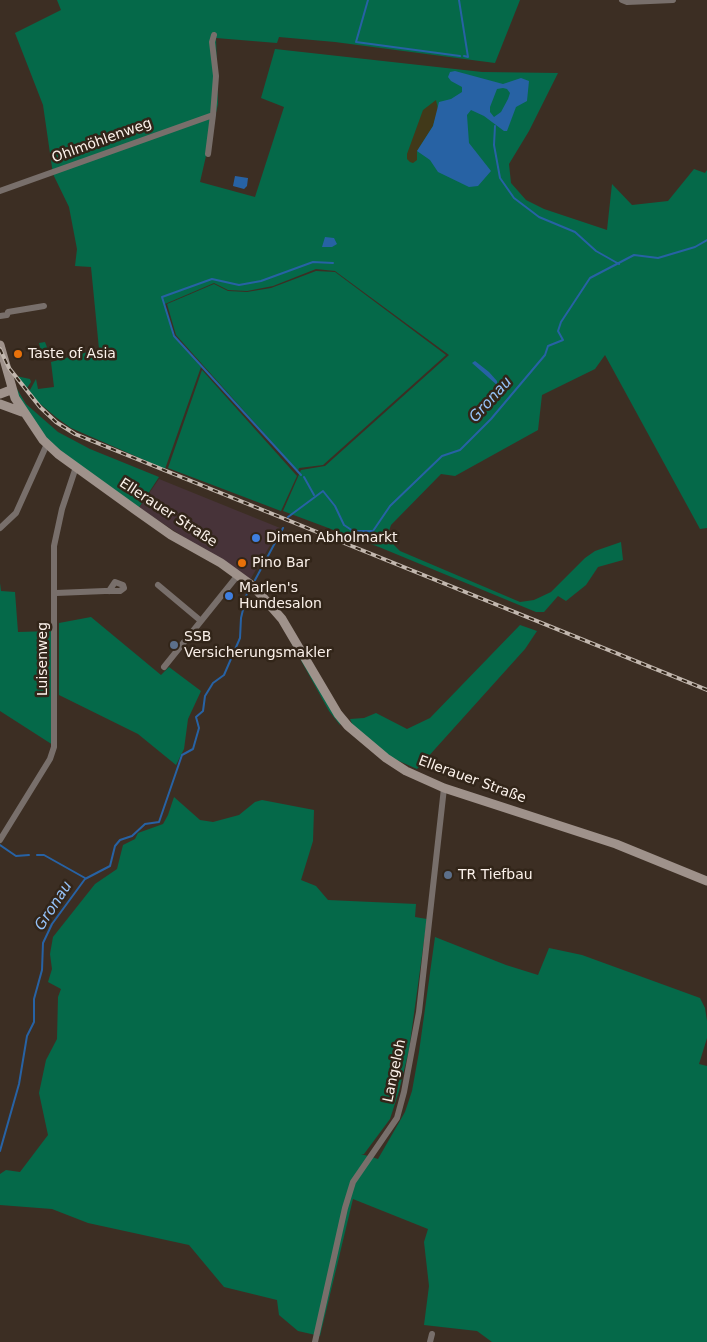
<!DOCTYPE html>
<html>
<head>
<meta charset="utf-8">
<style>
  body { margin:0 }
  canvas { display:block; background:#3c2e23 }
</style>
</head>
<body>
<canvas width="707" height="1342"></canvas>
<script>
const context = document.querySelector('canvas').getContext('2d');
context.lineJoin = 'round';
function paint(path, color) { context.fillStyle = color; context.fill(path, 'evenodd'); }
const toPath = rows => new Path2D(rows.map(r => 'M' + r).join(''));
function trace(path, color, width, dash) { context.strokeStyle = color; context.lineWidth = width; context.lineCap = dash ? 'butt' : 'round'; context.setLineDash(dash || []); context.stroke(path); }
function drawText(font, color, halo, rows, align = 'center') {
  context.font = font + ' "DejaVu Sans",sans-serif'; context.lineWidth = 5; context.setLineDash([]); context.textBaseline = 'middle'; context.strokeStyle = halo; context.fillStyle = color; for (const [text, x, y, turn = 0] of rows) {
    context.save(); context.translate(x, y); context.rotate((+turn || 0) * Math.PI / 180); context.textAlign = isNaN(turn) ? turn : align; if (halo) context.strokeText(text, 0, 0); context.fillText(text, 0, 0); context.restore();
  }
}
paint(toPath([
  [159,479,280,528,250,580,139,508]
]), '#473339');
paint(toPath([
  [57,0,520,0,495,63,335,42,279,37,277,43,216,38,218,104,200,182,255,197,284,107,261,98,275,49,482,72,558,73,529,131,509,164,511,183,526,200,544,209,607,230,612,184,632,205,668,201,694,169,705,173,707,170,707,528,700,529,605,355,595,369,542,395,538,430,455,476,441,474,391,525,389,531,389,540,400,551,520,602,534,600,551,592,585,558,595,551,621,542,623,560,598,567,586,585,566,601,558,596,544,612,536,612,379,547,283,511,301,470,325,466,449,355,335,271,316,269,273,286,247,291,228,290,214,283,165,304,173,336,201,367,165,469,71,428,57,418,38,402,16,376,30,379,31,382,27,388,30,390,36,379,38,389,54,387,51,362,99,349,91,267,75,266,77,249,69,207,53,174,43,105,15,33,61,10],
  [316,271,335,272,446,355,323,465,299,468,298,471,176,335,167,304,214,284,228,291,247,292,271,288],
  [45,342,48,350,55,353,47,357,42,355,39,343],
  [202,370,297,476,281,511,168,468],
  [14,384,26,404,58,432,90,449,159,477,138,509,80,467,48,440,20,401],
  [0,583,1,591,15,592,18,632,53,631,53,745,0,711],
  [91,617,161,675,169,667,201,691,188,719,184,749,176,765,138,734,59,695,59,623],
  [520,625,537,631,525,649,417,769,390,757,353,726,350,719,364,718,376,713,407,729,430,718],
  [288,637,341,723,340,725,329,711],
  [174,797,200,820,213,822,239,815,255,802,262,800,314,810,313,841,301,880,316,886,328,900,416,904,415,917,427,919,409,1050,399,1091,390,1119,364,1154,361,1154,378,1159,405,1112,412,1091,419,1052,435,937,506,965,538,975,549,948,582,955,700,998,705,1008,707,1021,707,1038,699,1064,707,1066,707,1342,492,1342,477,1331,424,1325,429,1286,424,1242,428,1229,353,1199,320,1336,298,1331,279,1315,277,1300,224,1287,189,1245,88,1223,52,1209,0,1205,0,1174,6,1170,20,1172,48,1135,39,1093,46,1060,57,1039,58,997,61,989,48,982,52,969,50,954,53,937,95,884,117,869,123,845,135,839,138,833,163,824,168,815]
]), '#056949');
paint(toPath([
  [436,100,438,109,433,126,417,151,417,160,413,163,410,162,407,159,407,154,423,110]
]), '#413919');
paint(toPath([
  [455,71,503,84,521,78,529,81,527,101,516,107,507,131,504,131,484,116,471,110,467,115,469,143,491,171,478,186,469,187,438,172,430,160,417,151,433,126,439,102,451,99,462,92,462,87,451,81,448,77,450,72],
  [503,88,507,89,510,93,508,99,501,112,494,117,490,112,490,107,497,89],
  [235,176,248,178,247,186,244,189,233,186],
  [325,237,334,238,337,244,332,247,322,247],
  [475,361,489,372,497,381,497,385,472,363]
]), '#2762a4');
trace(toPath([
  [368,0,356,42,460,56],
  [459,0,468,57,464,56],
  [495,126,494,145,500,178,514,198,539,217,575,232,596,251,619,264],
  [301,475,174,336,162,297,212,279,239,285,261,281,313,262,333,263],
  [304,477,314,495],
  [288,517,323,491,335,506,344,525,353,531,373,531,390,506,442,456,460,450,491,419,545,355,548,346,563,340,558,331,561,322,590,278,634,255,658,258,695,247,707,240],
  [255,580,283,528],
  [0,845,16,856,29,855],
  [37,855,44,855,85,878],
  [0,1151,19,1084,27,1036,34,1022,34,999,42,970,43,943,52,924,85,879,110,866,115,846,120,840,132,836,145,824,159,822,182,755,193,749,199,728,196,717,203,711,205,696,213,683,224,675,240,638,241,618,248,589]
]), '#2762a4', 2);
trace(toPath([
  [622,0,627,2,673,0],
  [208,154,213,115],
  [0,191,213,115,216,76,212,42,214,35],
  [0,316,7,315,8,312,44,306],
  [0,528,16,513,47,444],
  [158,585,201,621],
  [56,593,105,591,120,591,124,588,123,585,115,582,109,591],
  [164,667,238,575],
  [0,840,50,759,54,747,54,546,62,509,76,467],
  [315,1342,345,1208,353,1182,397,1118,404,1092,419,1012,444,788],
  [430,1342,432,1334]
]), '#786f6b', 6);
trace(toPath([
  [0,345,15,398,43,440,58,454,137,511,171,535,221,563,254,587,282,619,338,714,348,726,386,758,406,771,444,788,616,844,707,881],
  [0,394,8,391],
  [0,404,22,412]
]), '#9f928b', 9);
const rail = toPath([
  [0,349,9,368,40,407,56,422,75,434,707,690]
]);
trace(rail, '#c2b7ae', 4);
trace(rail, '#322519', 2, [5.5]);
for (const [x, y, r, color] of [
  [18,354,5,"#e8710a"],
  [256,538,5,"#3f7fe0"],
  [242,563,5,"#e8710a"],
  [229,596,5,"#3f7fe0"],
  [174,645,5,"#5c6f8a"],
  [448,875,5,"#5c6f8a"]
]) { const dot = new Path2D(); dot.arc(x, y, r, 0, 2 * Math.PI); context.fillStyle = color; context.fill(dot); trace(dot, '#322519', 2); }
drawText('14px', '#fbf1ea', '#322519', [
  ["Ohlmöhlenweg",102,141,-20],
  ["Ellerauer Straße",168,513,33],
  ["Luisenweg",43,659,-90],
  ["Ellerauer Straße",472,780,20],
  ["Langeloh",395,1071,-78]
]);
drawText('14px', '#fbf1ea', '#322519', [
  ["Taste of Asia",28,354],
  ["Dimen Abholmarkt",266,538],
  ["Pino Bar",252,563],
  ["Marlen's",239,588],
  ["Hundesalon",239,604],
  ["SSB",184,637],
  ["Versicherungsmakler",184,653],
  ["TR Tiefbau",458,875]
], 'left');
drawText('italic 15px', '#96c3f9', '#322519', [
  ["Gronau",491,400,-48],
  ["Gronau",54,906,-57]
]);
</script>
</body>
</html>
